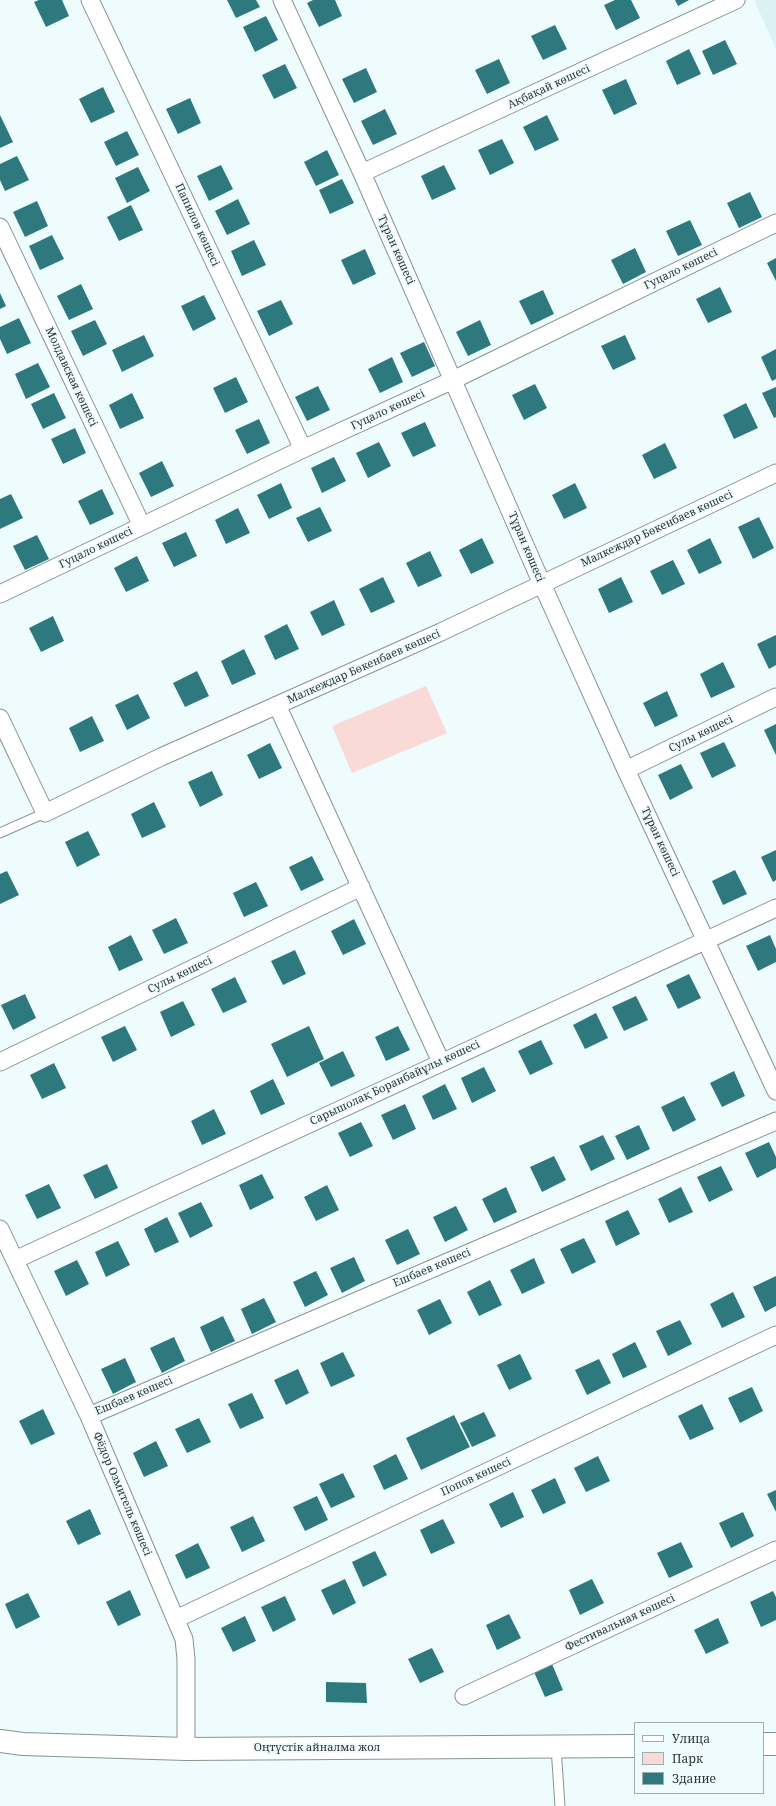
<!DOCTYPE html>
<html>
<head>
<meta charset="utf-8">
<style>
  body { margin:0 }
  #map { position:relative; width:776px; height:1806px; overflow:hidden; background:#eefcfd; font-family:"Noto Serif",serif }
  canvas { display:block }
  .legend { position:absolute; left:634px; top:1722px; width:130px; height:72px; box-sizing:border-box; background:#eefcfd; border:1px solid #a2adad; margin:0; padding:5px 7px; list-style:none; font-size:12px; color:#303636 }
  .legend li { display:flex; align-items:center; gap:8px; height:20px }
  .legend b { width:20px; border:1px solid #a2adad }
</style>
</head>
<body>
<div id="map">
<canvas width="776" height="1806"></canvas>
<ul class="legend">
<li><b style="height:5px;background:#fff"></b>Улица</li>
<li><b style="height:11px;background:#f9dad6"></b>Парк</li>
<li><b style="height:11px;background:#2e797e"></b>Здание</li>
</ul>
</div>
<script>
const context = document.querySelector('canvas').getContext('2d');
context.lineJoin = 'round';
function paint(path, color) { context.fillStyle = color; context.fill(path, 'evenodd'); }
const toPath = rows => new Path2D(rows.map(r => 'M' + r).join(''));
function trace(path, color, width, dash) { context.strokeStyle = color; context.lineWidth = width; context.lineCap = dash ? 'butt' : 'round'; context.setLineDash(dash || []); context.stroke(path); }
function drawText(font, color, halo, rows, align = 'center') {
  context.font = font + ' "Noto Serif",serif'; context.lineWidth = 4; context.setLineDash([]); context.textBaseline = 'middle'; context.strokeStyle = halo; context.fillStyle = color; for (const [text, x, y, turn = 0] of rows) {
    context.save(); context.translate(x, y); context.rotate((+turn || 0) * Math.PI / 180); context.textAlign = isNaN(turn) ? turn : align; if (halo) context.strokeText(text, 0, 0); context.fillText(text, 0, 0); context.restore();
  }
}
paint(toPath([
  [754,0,776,0,776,49]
]), '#daf2f4');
paint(toPath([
  [426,686,447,733,352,773,332,726]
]), '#f9dad6');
paint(toPath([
  [39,0,62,0,69,16,46,27,34,2],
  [227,0,256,0,260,7,236,18],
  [313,0,335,0,342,16,319,27,307,3],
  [615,0,631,0,640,18,616,30,604,5],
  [675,0,689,0,678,6],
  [266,16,278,40,255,52,243,27],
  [555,25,567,49,543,60,531,36],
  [725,40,737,64,713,75,702,51],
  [689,49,701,74,677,85,666,61],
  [499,59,510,83,487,94,475,70],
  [285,64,297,88,274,99,262,75],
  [366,68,377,92,354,103,342,79],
  [626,79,637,104,614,115,602,90],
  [103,87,115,112,91,123,79,99],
  [190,98,201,123,178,134,166,109],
  [385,109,397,134,373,145,361,121],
  [0,115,13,142,0,148],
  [547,115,559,140,535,151,523,127],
  [127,131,139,155,116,166,104,142],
  [502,139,514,163,490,175,478,150],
  [327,150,339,175,316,186,304,162],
  [17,156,29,180,5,191,0,180,0,164],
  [221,165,233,189,209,201,197,176],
  [444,165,456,189,432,200,421,176],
  [138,167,150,191,127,203,115,178],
  [342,179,354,203,330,214,319,190],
  [750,192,762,217,739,228,727,203],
  [238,199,250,224,227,235,215,211],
  [37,201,48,226,25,237,13,212],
  [131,205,143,230,119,241,107,217],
  [690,220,702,245,678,256,666,231],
  [52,235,64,259,40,270,29,246],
  [254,240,266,265,242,276,231,251],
  [635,248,646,272,623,284,611,260],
  [365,249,376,274,353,285,341,260],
  [776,258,776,281,767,263],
  [81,284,93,309,69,320,57,296],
  [720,287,732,312,708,323,696,299],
  [543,290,554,314,531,325,519,301],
  [0,293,6,306,0,309],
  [204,295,216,319,193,331,181,306],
  [281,300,293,324,269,336,257,311],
  [19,318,31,343,7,354,0,339,0,327],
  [95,320,107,344,83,356,71,331],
  [480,320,491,345,468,356,456,332],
  [144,335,154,356,122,372,112,350],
  [625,335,636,359,613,370,601,346],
  [424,342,435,366,412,377,400,353],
  [776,349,776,379,772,381,761,357],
  [392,357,403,382,380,393,368,369],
  [38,363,50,387,26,399,15,374],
  [236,377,248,402,225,413,213,388],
  [535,384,547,408,524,420,512,395],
  [318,386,330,410,307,421,295,397],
  [776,387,776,417,774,418,762,393],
  [54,393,66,418,43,429,31,404],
  [132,393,144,418,120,429,109,405],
  [746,403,758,428,734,439,723,415],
  [259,419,270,443,247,454,235,430],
  [425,422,436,446,413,457,401,433],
  [75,428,86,453,63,464,51,439],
  [379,442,391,466,368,478,356,453],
  [665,443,677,468,654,479,642,455],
  [334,457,346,481,322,493,311,468],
  [162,461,174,486,151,497,139,473],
  [281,483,292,508,269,519,257,495],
  [575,483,587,508,564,519,552,495],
  [102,489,114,514,90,525,78,501],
  [11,494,23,518,0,529,0,499],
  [320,507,332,531,308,542,296,518],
  [238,508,250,533,226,544,215,520],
  [759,517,774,548,753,559,738,527],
  [186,532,197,556,174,567,162,543],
  [37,535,49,559,25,570,13,546],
  [482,538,494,563,471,574,459,550],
  [710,538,722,563,699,574,687,550],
  [430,551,442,576,418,587,406,563],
  [137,556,149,581,126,592,114,568],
  [673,560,685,584,662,595,650,571],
  [383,577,395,602,371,613,359,589],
  [621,577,633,602,609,613,598,589],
  [334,600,345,625,322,636,310,612],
  [53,616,64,641,41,652,29,628],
  [287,624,299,649,275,660,264,636],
  [776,635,776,665,769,669,757,644],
  [244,649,256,674,232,685,221,661],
  [723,662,735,687,711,698,700,674],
  [197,671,209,696,185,707,173,683],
  [667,691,678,716,655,727,643,703],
  [138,694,150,718,127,730,115,705],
  [92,716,104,741,80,752,69,728],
  [776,724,776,755,764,730],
  [724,742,736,766,712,778,700,753],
  [270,743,282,768,259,779,247,755],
  [681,764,693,788,670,800,658,775],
  [212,771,223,795,200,807,188,782],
  [154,802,166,827,142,838,131,814],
  [88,831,100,855,77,867,65,842],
  [776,850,776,880,773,882,761,857],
  [312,856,324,880,301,891,289,867],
  [735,870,747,894,723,905,712,881],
  [7,871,19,895,0,904,0,874],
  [256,882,268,906,244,917,233,893],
  [176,918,188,943,164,954,152,930],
  [354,919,366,944,343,955,331,931],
  [131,935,143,960,119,971,108,947],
  [770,935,776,949,776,962,758,971,746,946],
  [295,950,306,974,283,985,271,961],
  [689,974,701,998,678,1009,666,985],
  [235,977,247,1002,223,1013,211,989],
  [25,994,36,1018,13,1030,1,1005],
  [636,996,648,1020,624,1031,612,1007],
  [183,1001,195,1025,171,1037,160,1012],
  [596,1013,608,1038,585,1049,573,1025],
  [125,1026,137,1050,113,1062,101,1037],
  [309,1026,324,1059,287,1077,271,1044],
  [398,1026,410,1050,386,1061,375,1037],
  [541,1040,553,1064,530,1075,518,1051],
  [343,1051,355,1076,331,1087,319,1063],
  [54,1063,66,1088,42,1099,30,1075],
  [484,1067,496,1091,472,1103,461,1078],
  [734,1071,745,1096,722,1107,710,1083],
  [273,1079,285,1104,261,1115,250,1091],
  [445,1084,457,1109,433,1120,422,1096],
  [684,1096,696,1120,673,1132,661,1107],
  [405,1104,416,1129,393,1140,381,1115],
  [214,1109,226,1134,202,1145,191,1121],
  [361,1122,373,1146,350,1157,338,1133],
  [639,1125,650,1149,627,1160,615,1136],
  [603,1135,615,1159,591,1171,579,1146],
  [769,1142,776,1157,776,1168,757,1178,745,1153],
  [554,1156,566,1180,542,1192,530,1167],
  [107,1164,118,1188,95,1199,83,1175],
  [721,1166,733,1190,709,1202,697,1177],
  [262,1174,274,1198,250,1210,239,1185],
  [49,1184,61,1208,37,1219,25,1195],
  [327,1185,339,1210,316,1221,304,1197],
  [506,1187,517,1212,494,1223,482,1199],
  [681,1187,693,1212,669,1223,658,1199],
  [201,1202,213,1226,190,1238,178,1213],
  [456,1206,468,1230,445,1242,433,1217],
  [628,1210,640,1234,616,1246,605,1221],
  [167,1217,179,1242,155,1253,144,1229],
  [408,1229,420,1254,397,1265,385,1240],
  [584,1238,596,1262,572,1274,560,1249],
  [118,1241,130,1265,106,1277,95,1252],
  [354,1257,365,1281,342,1293,330,1268],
  [534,1258,545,1283,522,1294,510,1270],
  [77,1260,89,1284,66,1296,54,1271],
  [316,1271,328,1295,305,1307,293,1282],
  [776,1276,776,1306,765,1312,753,1287],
  [490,1280,502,1305,479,1316,467,1292],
  [733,1292,745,1317,722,1328,710,1304],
  [264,1298,276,1322,252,1334,241,1309],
  [440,1299,452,1323,429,1335,417,1310],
  [223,1316,235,1341,211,1352,200,1327],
  [680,1320,692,1344,668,1356,656,1331],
  [174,1337,185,1361,162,1373,150,1348],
  [635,1342,647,1367,623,1378,612,1354],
  [343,1352,355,1376,331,1387,320,1363],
  [520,1354,532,1379,509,1390,497,1365],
  [125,1358,136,1382,113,1394,101,1369],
  [599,1359,611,1383,587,1395,575,1370],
  [298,1369,309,1393,286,1405,274,1380],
  [752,1387,763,1411,740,1423,728,1398],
  [252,1393,264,1418,240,1429,228,1404],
  [702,1404,714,1429,690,1440,678,1416],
  [43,1409,55,1434,31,1445,19,1421],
  [484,1412,496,1436,472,1447,460,1423],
  [454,1415,470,1447,421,1470,406,1438],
  [199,1418,211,1442,187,1453,175,1429],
  [156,1441,168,1466,144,1477,133,1453],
  [396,1454,408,1479,384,1490,373,1466],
  [598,1456,610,1481,586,1492,574,1468],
  [343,1473,355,1497,331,1508,319,1484],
  [555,1478,566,1503,543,1514,531,1490],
  [776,1490,776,1512,767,1494],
  [513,1492,524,1517,501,1528,489,1504],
  [317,1496,328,1520,305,1531,293,1507],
  [90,1509,101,1534,78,1545,66,1521],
  [743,1512,754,1536,731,1548,719,1523],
  [253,1516,265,1541,242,1552,230,1527],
  [443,1519,455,1543,431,1554,420,1530],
  [681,1542,693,1567,669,1578,657,1553],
  [198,1543,210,1568,186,1579,175,1555],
  [375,1551,387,1575,363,1587,352,1562],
  [345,1579,356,1603,333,1615,321,1590],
  [592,1579,604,1603,580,1615,569,1590],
  [130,1590,141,1615,118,1626,106,1602],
  [773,1591,776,1597,776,1620,761,1627,750,1602],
  [28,1593,40,1617,16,1629,5,1604],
  [285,1596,296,1620,273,1632,261,1607],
  [509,1614,521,1638,497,1650,486,1625],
  [245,1616,256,1641,233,1652,221,1628],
  [718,1618,729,1643,706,1654,694,1630],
  [432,1648,444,1672,420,1683,408,1659],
  [552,1664,563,1690,545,1697,534,1672],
  [326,1682,366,1683,367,1703,326,1702]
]), '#2e797e');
const lane = toPath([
  [0,833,45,813],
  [556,1747,560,1806]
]);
const street = toPath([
  [90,0,303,449],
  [282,0,362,173,542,584,626,770,776,1091],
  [362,173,736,0],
  [0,227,142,526],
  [0,594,303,449,453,380,776,223],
  [277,705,441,1062],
  [0,718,45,813,161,757,441,632,776,473],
  [626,770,776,697],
  [0,1062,361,887],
  [0,1229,89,1416,184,1639,186,1659,186,1749],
  [15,1260,776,908],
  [89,1416,776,1121],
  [176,1619,776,1335],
  [464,1696,776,1550]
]);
const highway = toPath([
  [0,1741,23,1744,186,1749,635,1746],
  [763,1744,776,1744]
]);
trace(lane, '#869394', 11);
trace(street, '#869394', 19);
trace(highway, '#869394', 24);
trace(lane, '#fff', 9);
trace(street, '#fff', 17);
trace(highway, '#fff', 22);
drawText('11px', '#303636', '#eefcfd', [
  ["Ақбақай көшесі",549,87,-25],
  ["Папилов көшесі",197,225,65],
  ["Тұран көшесі",396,250,66],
  ["Гуцало көшесі",681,269,-26],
  ["Молдавская көшесі",71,377,65],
  ["Гуцало көшесі",388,410,-25],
  ["Малкеждар Бөкенбаев көшесі",657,529,-25],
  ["Тұран көшесі",526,547,67],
  ["Гуцало көшесі",96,548,-26],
  ["Малкеждар Бөкенбаев көшесі",364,667,-24],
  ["Сулы көшесі",701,734,-26],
  ["Тұран көшесі",660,842,65],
  ["Сулы көшесі",180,975,-26],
  ["Сарышолақ Боранбайұлы көшесі",395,1083,-25],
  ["Ешбаев көшесі",432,1268,-23],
  ["Ешбаев көшесі",134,1396,-23],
  ["Попов көшесі",476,1477,-25],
  ["Фёдор Озмитель көшесі",122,1494,67],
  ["Фестивальная көшесі",620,1623,-25],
  ["Оңтүстік айналма жол",317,1748]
]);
</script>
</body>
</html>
